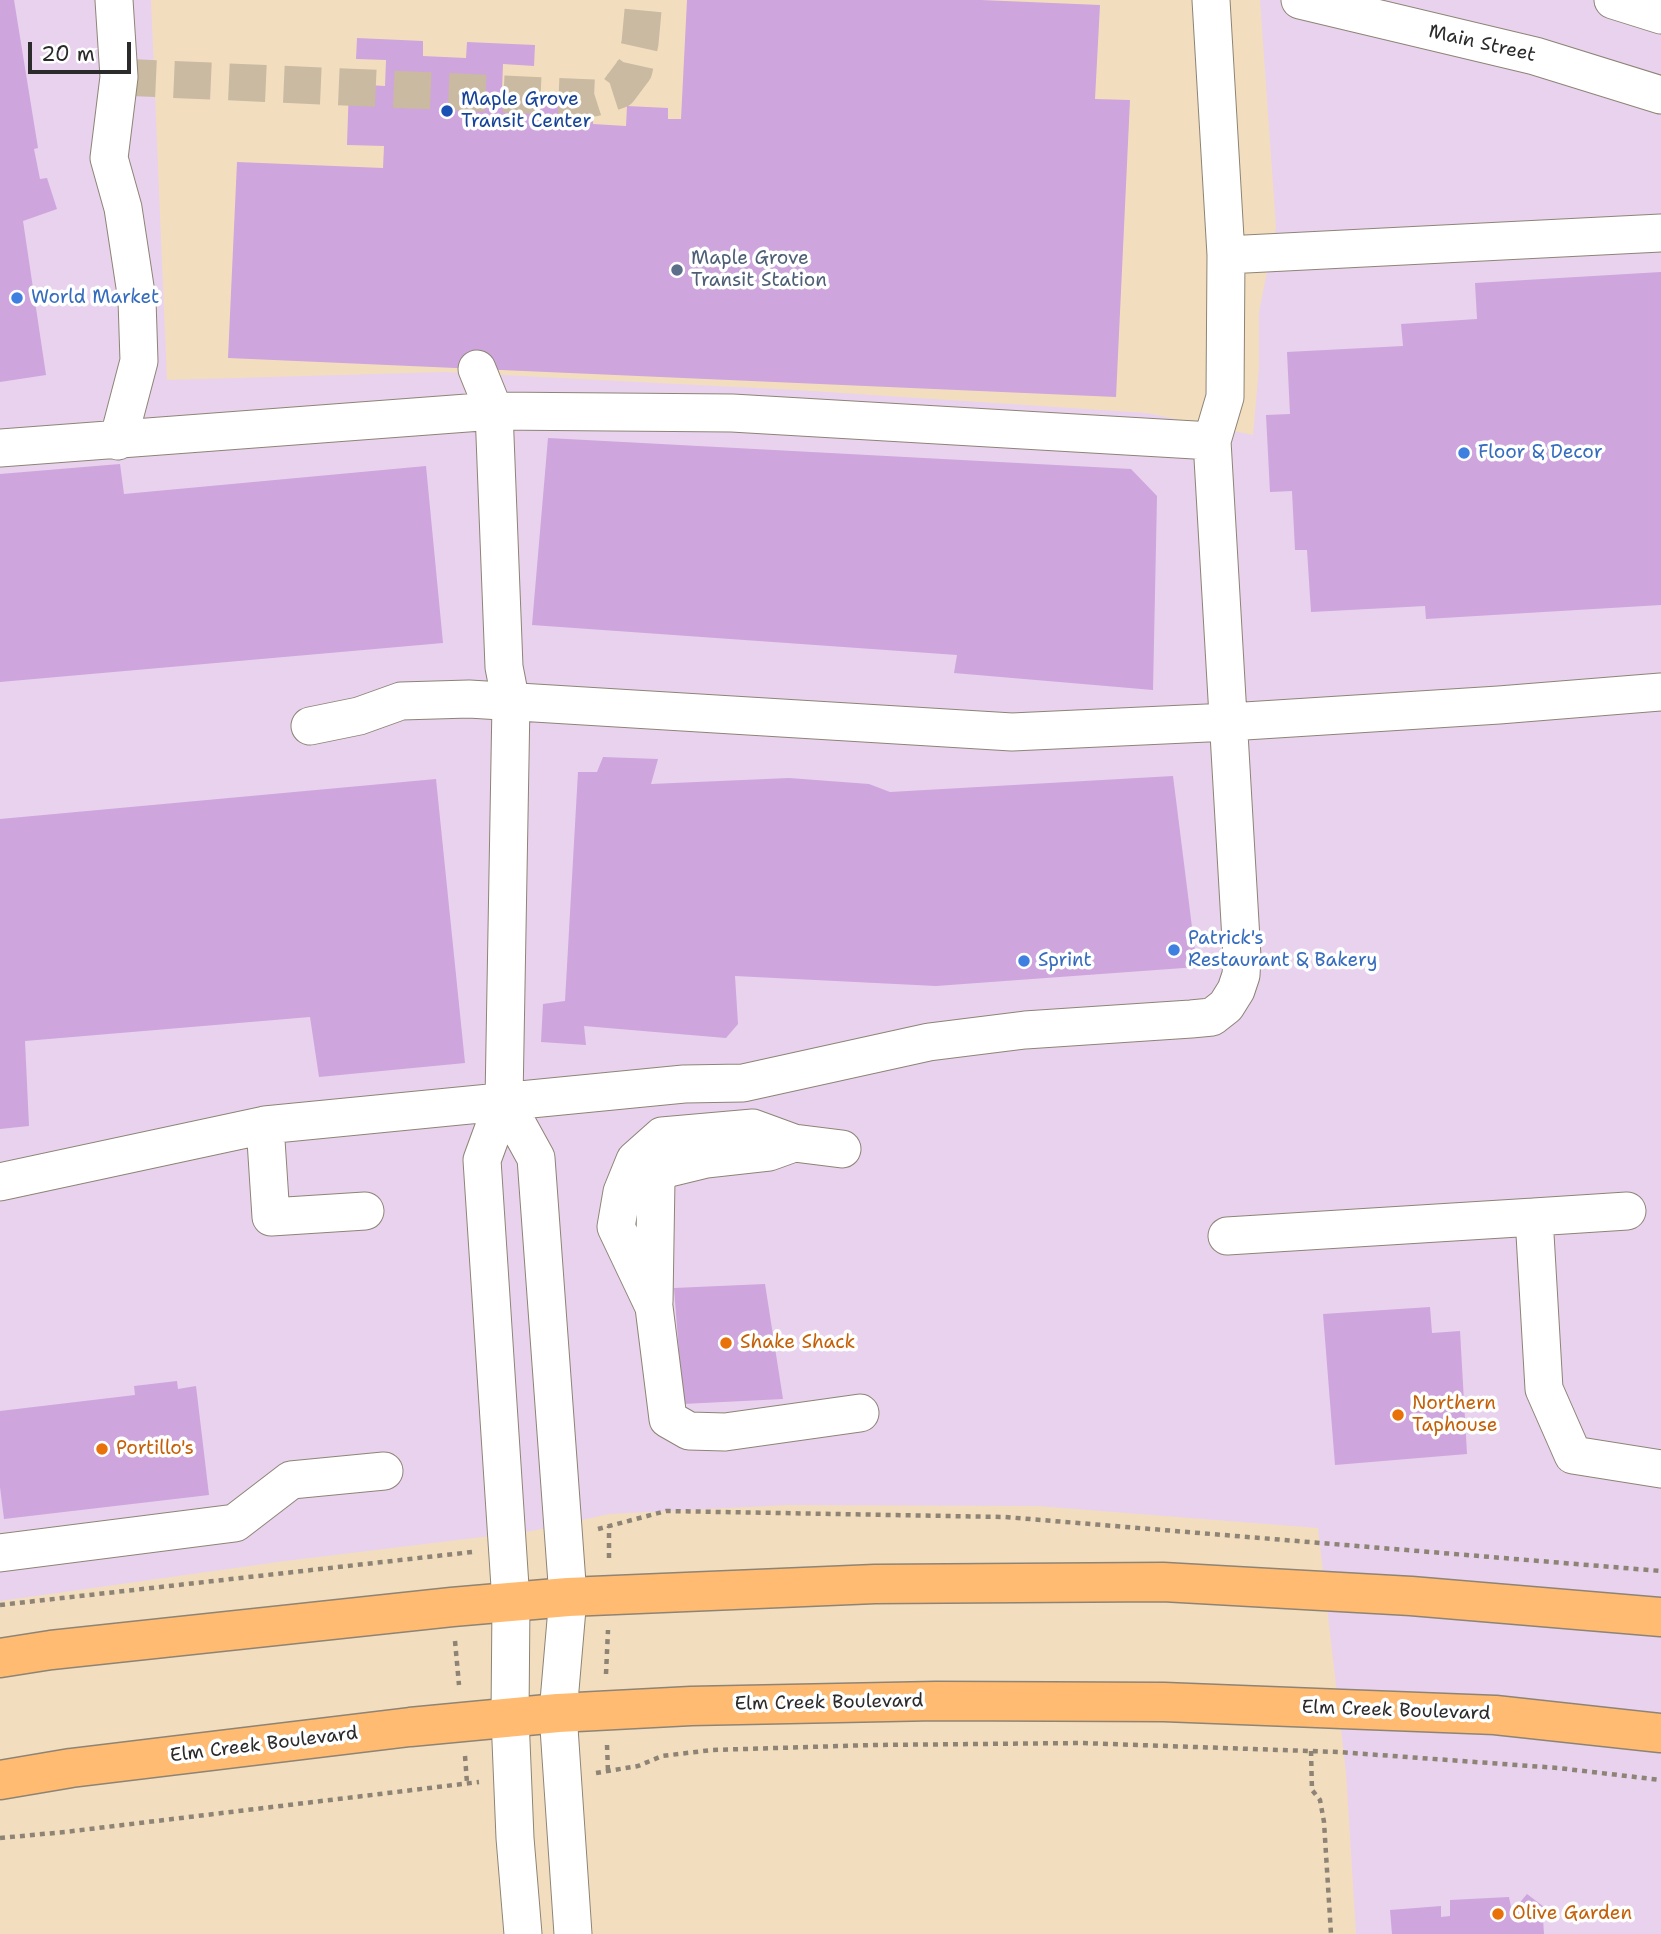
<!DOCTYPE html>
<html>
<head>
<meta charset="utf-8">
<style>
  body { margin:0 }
  #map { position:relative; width:1661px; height:1934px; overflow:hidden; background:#f2debf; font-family:"Shantell Sans",sans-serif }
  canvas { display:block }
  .scale { position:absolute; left:28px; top:42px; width:103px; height:32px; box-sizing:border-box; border:4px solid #2b2b2b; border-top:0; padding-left:9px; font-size:21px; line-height:24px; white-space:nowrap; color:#2b2b2b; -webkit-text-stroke:5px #fff; paint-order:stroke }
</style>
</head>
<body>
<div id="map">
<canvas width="1661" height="1934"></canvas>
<div class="scale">20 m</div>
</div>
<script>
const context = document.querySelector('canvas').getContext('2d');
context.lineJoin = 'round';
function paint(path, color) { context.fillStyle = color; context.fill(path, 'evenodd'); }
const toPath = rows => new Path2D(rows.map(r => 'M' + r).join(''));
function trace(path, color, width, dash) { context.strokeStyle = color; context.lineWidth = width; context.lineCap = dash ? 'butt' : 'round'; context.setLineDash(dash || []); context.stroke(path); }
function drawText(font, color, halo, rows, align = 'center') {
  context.font = font + ' "Shantell Sans",sans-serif'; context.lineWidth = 7; context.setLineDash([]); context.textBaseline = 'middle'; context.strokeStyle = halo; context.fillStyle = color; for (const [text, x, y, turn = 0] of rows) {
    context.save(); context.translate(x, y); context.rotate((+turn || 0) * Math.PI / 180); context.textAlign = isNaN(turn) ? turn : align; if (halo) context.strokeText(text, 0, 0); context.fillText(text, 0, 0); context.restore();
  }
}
paint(toPath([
  [0,0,151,0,167,380,444,372,796,390,1147,413,1253,435,1259,367,1259,312,1276,227,1260,0,1661,0,1661,1934,1356,1934,1346,1773,1318,1528,1037,1506,787,1505,609,1514,532,1531,285,1561,0,1601]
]), '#e8d2ee');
paint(toPath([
  [0,0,14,0,38,148,34,149,40,179,47,178,57,209,23,221,46,375,0,382],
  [687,0,981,0,1100,5,1095,99,1130,100,1116,397,228,358,237,162,383,168,384,146,347,145,349,84,385,86,386,60,356,59,357,38,423,41,423,56,466,58,467,42,535,45,534,66,503,64,502,91,594,94,593,124,626,126,627,106,668,108,668,119,681,119],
  [1661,272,1661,605,1426,619,1425,606,1311,612,1307,550,1295,550,1292,491,1270,492,1266,415,1290,414,1287,352,1403,346,1401,324,1477,319,1475,283],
  [548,438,1131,469,1157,496,1153,690,954,673,957,655,532,625],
  [120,464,124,494,426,466,443,643,0,682,0,474],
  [603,757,658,759,651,784,789,778,869,784,890,792,1173,776,1197,967,936,986,735,976,738,1024,726,1038,584,1026,586,1045,541,1042,543,1004,565,1001,578,772,597,772],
  [436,779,465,1063,319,1077,310,1017,25,1041,29,1126,0,1129,0,819],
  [765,1284,783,1399,683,1404,674,1288],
  [1430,1307,1432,1333,1460,1331,1467,1454,1335,1465,1323,1314],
  [177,1381,178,1389,196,1386,209,1495,4,1519,0,1487,0,1411,135,1395,134,1386],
  [1527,1894,1548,1910,1543,1919,1544,1934,1392,1934,1390,1910,1441,1906,1441,1917,1450,1916,1450,1900,1509,1897,1512,1912]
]), '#cea5dd');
trace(toPath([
  [119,77,594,98,619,90,634,70,640,43,644,0]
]), '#cabaa1', 37, [37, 18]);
const minor = toPath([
  [114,0,119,77,109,158,123,208,137,300,139,361,118,441],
  [1300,0,1535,56,1661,95],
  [1613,0,1661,15],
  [1226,255,1661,233],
  [477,369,494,411,504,667,511,703,504,1100,482,1160,511,1602,510,1717,515,1838,523,1934],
  [0,448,494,411,732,413,1212,441],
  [310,726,359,716,401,701,469,699,1012,732,1229,722,1499,705,1661,692],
  [504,1100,536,1158,568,1597,558,1713,573,1934],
  [265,1125,271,1217,365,1211],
  [842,1149,794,1143,753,1128,662,1136,635,1160,622,1192,616,1227,654,1307,668,1419,689,1431,725,1432,860,1413],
  [0,1182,265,1125,684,1084,743,1083,929,1042,1025,1030,1191,1019,1212,1017,1226,1006,1236,990,1241,975,1242,957,1212,441,1225,397,1226,255,1211,0],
  [1534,1217,1627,1211],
  [1227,1236,1534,1217,1544,1389,1573,1455,1661,1469],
  [654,1302,656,1179,665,1169,706,1159,769,1152,794,1143],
  [0,1553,235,1523,291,1480,384,1471]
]);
const major = toPath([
  [0,1658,51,1650,452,1607,568,1597,875,1584,1163,1582,1411,1596,1661,1617],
  [0,1780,71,1768,410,1727,558,1713,691,1706,936,1701,1164,1702,1495,1715,1661,1733]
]);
trace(minor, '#8e8475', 39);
trace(major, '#8e8475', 41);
trace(toPath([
  [598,1529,666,1511,1005,1517,1661,1571],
  [609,1558,609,1526],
  [0,1605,472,1552],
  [455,1641,459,1685],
  [606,1674,608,1630],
  [607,1745,608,1772],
  [1311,1751,1312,1790,1320,1800,1324,1822,1331,1934],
  [465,1756,467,1783],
  [596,1773,638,1766,662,1756,712,1750,873,1745,1081,1743,1338,1752,1558,1768,1661,1780],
  [0,1838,65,1832,479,1782]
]), '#8e8475', 4.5, [5, 5]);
trace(minor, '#fff', 37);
trace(major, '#ffbb71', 38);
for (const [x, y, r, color] of [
  [447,111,7,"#1a4fb4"],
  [677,270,7,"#5c6f8a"],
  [17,298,7,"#3f7fe0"],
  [1464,453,7,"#3f7fe0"],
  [1174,950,7,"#3f7fe0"],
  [1024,961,7,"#3f7fe0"],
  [726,1343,7,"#e8710a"],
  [1398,1415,7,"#e8710a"],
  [102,1449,7,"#e8710a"],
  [1498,1914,7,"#e8710a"]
]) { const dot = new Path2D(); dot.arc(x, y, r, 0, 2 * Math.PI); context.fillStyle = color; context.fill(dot); trace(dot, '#fff', 2.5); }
drawText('19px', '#2b2b2b', '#fff', [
  ["Main Street",1482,44,13],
  ["Elm Creek Boulevard",829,1703,-1],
  ["Elm Creek Boulevard",1396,1711,2],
  ["Elm Creek Boulevard",264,1745,-7]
]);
drawText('19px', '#164399', '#fff', [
  ["Maple Grove",461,100],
  ["Transit Center",461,122]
], 'left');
drawText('19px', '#4e5e75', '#fff', [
  ["Maple Grove",691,259],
  ["Transit Station",691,281]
], 'left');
drawText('19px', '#366cbe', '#fff', [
  ["World Market",31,298],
  ["Floor & Decor",1478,453],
  ["Patrick's",1188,939],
  ["Restaurant & Bakery",1188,961],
  ["Sprint",1038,961]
], 'left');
drawText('19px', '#c56008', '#fff', [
  ["Shake Shack",740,1343],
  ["Northern",1412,1404],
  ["Taphouse",1412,1426],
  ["Portillo's",116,1449],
  ["Olive Garden",1512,1914]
], 'left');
</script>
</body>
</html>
